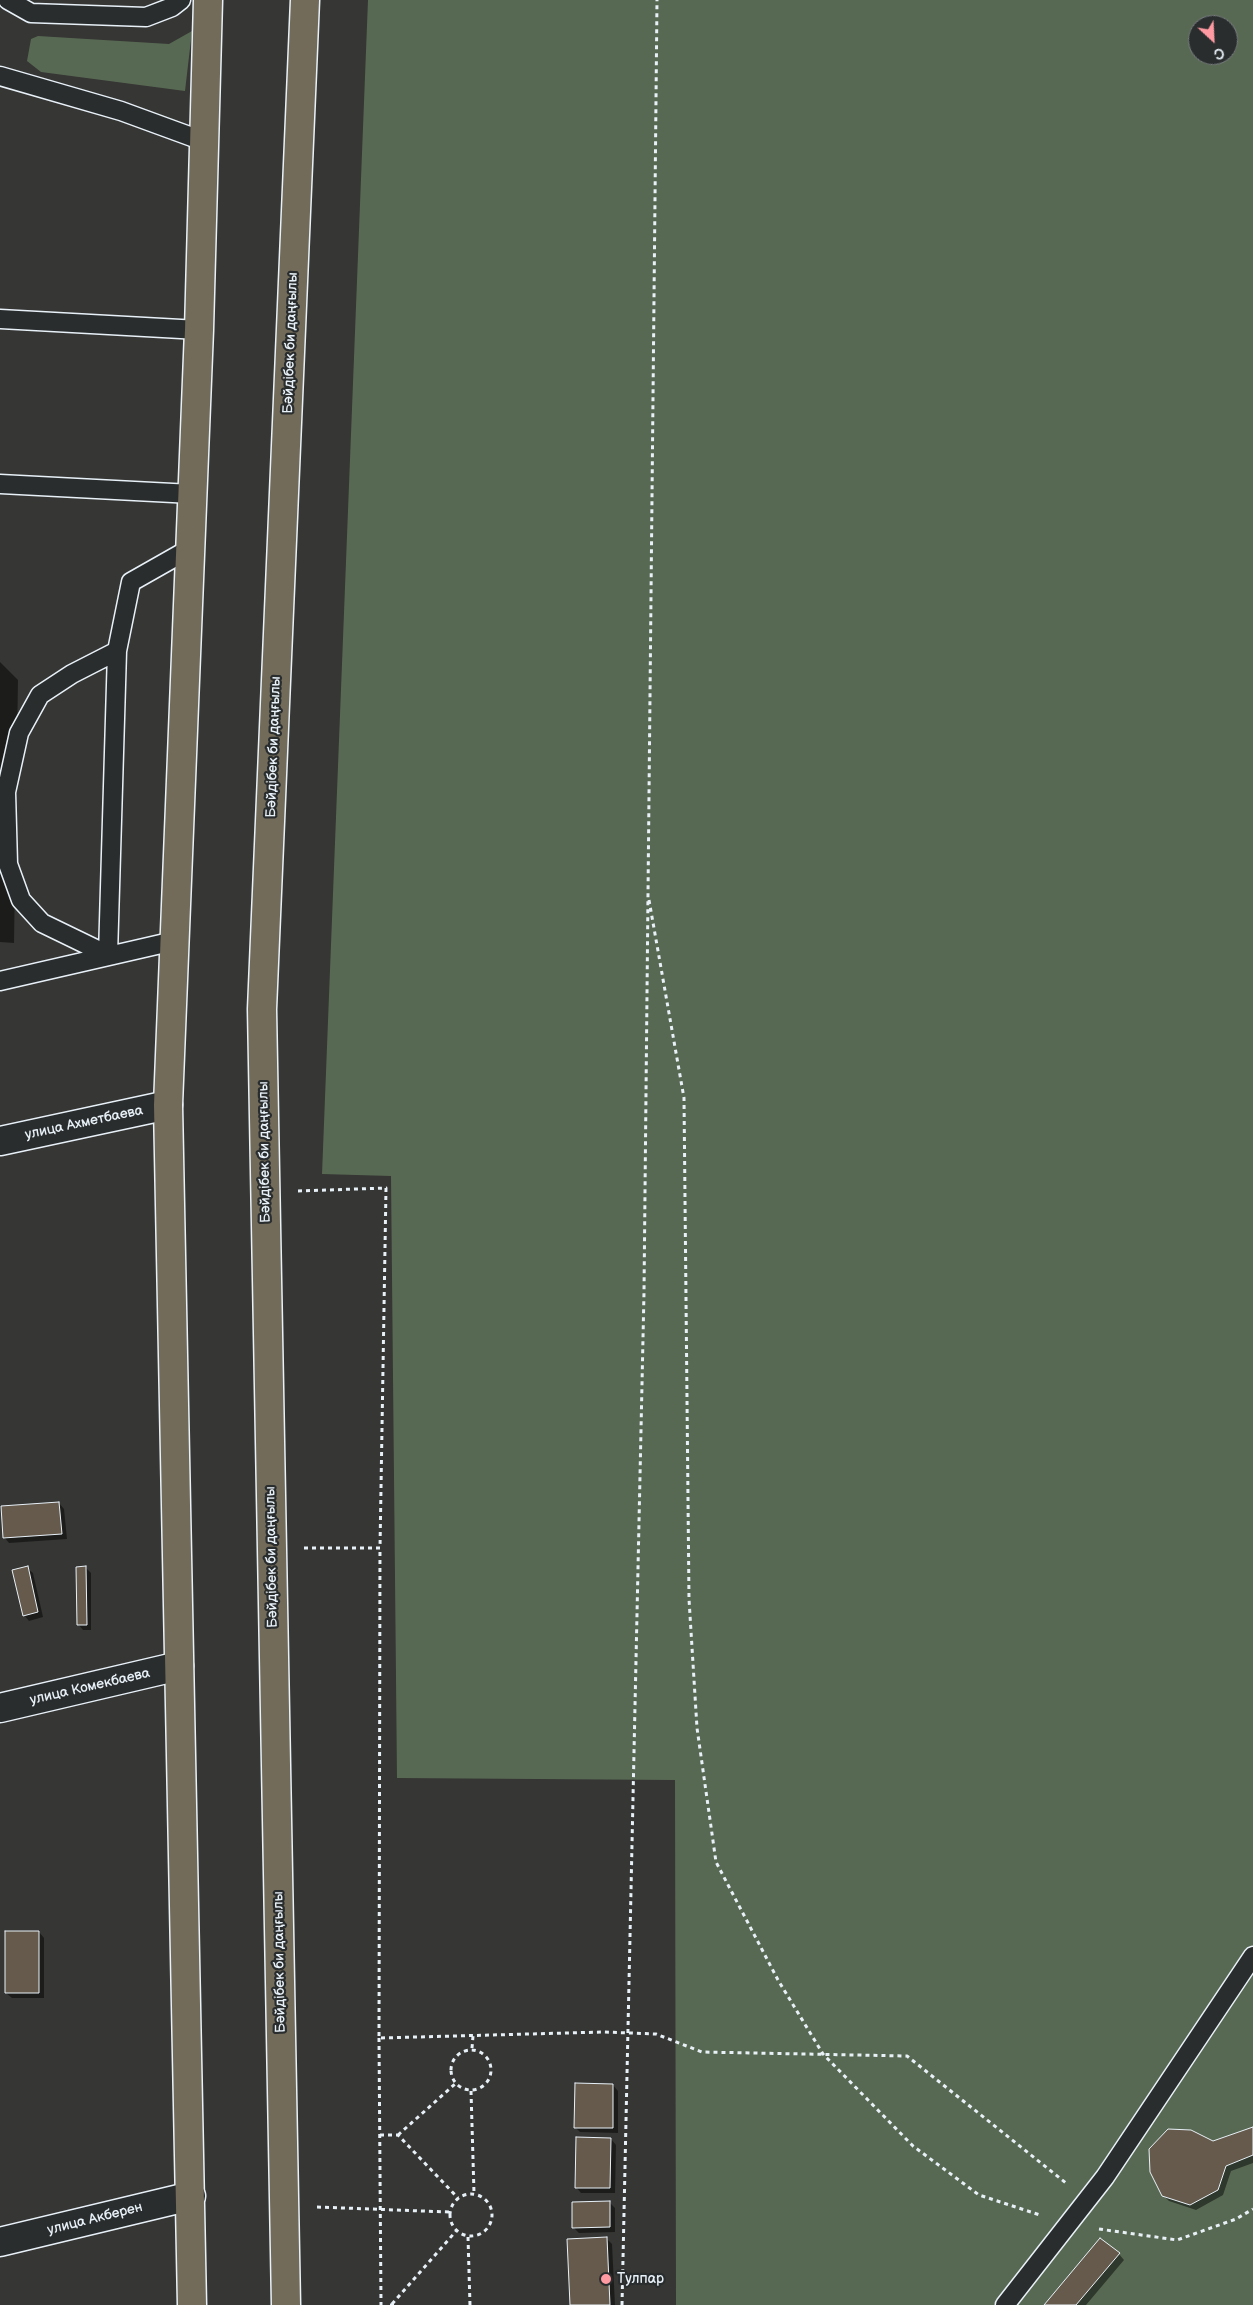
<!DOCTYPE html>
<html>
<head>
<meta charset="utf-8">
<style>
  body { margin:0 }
  #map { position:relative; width:1253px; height:2305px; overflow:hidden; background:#363634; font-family:"Balsamiq Sans",sans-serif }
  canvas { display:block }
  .north { position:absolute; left:1188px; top:15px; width:50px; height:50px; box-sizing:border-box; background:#2a2d2e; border:1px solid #767b7f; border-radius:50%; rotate:155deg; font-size:14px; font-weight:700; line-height:20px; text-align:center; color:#e8f1f8 }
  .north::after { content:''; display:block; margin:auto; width:18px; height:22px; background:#ff9aa2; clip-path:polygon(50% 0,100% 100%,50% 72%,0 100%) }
</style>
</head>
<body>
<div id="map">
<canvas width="1253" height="2305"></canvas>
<div class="north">С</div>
</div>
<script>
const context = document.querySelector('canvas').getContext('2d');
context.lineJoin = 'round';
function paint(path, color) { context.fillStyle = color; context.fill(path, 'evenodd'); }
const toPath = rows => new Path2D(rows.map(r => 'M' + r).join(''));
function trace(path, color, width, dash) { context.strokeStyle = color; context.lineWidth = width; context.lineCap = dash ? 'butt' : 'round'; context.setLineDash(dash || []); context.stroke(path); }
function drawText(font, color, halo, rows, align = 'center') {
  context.font = font + ' "Balsamiq Sans",sans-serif'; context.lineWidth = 4.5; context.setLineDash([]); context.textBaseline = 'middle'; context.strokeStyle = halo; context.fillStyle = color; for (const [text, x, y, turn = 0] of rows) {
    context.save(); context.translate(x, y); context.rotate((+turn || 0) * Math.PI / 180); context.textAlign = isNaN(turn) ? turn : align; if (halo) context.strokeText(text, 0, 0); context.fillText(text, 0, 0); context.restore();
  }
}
paint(toPath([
  [368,0,1253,0,1253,2305,676,2305,675,1780,397,1778,391,1176,322,1174],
  [1198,25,1228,25,1228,55,1198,55],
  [192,31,185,91,41,72,27,61,31,39,38,36,169,44]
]), '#586953');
paint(toPath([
  [0,662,18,680,14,943,0,942],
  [59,1503,64,1509,67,1539,9,1543,4,1537],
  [27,1568,33,1573,43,1617,29,1621,24,1615],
  [86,1568,91,1573,91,1630,83,1630,78,1624],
  [39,1932,44,1938,44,1998,12,1998,6,1993],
  [613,2085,618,2091,618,2133,580,2132,575,2127],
  [1253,2129,1253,2163,1231,2171,1223,2195,1196,2210,1169,2201,1163,2195,1213,2143],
  [611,2139,616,2145,615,2193,581,2193,576,2187],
  [610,2203,615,2208,615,2232,579,2233,573,2227],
  [606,2238,612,2244,615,2305,572,2305],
  [1119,2254,1124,2260,1086,2305,1045,2305]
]), '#0007');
const building = toPath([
  [59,1502,62,1534,3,1538,1,1506,59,1502],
  [28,1566,38,1612,23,1616,12,1570,28,1566],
  [86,1566,87,1625,77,1625,76,1567,86,1566],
  [5,1931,39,1931,39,1993,5,1993,5,1931],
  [575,2083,613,2084,613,2128,574,2128,575,2083],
  [1253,2127,1253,2155,1226,2166,1218,2190,1190,2205,1162,2196,1150,2172,1149,2149,1168,2129,1191,2130,1213,2141,1253,2127],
  [576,2137,611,2138,610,2188,575,2188,576,2137],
  [610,2201,610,2227,572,2228,572,2202,610,2201],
  [607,2237,610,2305,570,2305,567,2239,607,2237],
  [1100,2238,1120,2253,1076,2305,1044,2305,1100,2238]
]);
paint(building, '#655a4c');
trace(building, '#e8f1f8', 1);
const lane = toPath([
  [8,0,31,13,146,17,172,7,181,0],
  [0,76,121,111,203,141],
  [0,319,199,330],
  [0,484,192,494],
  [117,651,72,674,40,695,19,733,6,792,8,864,21,900,42,923,108,955,117,651,131,582,191,548],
  [0,981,174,941],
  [1005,2305,1105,2177,1253,1956]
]);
const street = toPath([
  [0,1141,168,1105],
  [0,1708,179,1666],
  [0,2242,191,2196]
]);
const primary = toPath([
  [192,2305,168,1105,199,330,208,0],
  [286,2305,262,1009,305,0]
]);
trace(lane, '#e8f1f8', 21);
trace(street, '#e8f1f8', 31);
trace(primary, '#e8f1f8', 31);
trace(toPath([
  [649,900,684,1098,689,1599,697,1728,716,1862,778,1980,823,2054,913,2146,979,2195,1040,2215],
  [298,1191,386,1188,380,1548],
  [304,1548,380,1548,379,2038,604,2032,656,2034,702,2052,907,2056,1066,2183],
  [379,2038,381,2305],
  [472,2048,473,2036],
  '451 2070a20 20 0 1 1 40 0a20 20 0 1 1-40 0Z',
  [471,2091,474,2193],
  [380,2135,398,2135,458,2198],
  [398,2135,455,2084],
  '450 2215a21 21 0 1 1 42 0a21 21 0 1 1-42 0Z',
  [317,2207,449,2212],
  [1099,2229,1177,2240,1236,2219,1253,2209],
  [468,2237,470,2305],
  [392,2304,457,2230],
  [390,2305,397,2305],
  [622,2305,644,1292,657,0]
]), '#e8f1f8', 3, [4, 4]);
trace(lane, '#2a2d2e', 18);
trace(street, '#2a2d2e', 28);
trace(primary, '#726b5a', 28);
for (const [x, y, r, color] of [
  [606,2279,6,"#ff9aa2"]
]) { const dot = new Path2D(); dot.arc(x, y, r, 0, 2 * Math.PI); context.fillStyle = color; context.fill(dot); trace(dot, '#2a2d2e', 2); }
drawText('14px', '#e8f1f8', '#2a2d2e', [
  ["Бәйдібек би даңғылы",291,343,-88],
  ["Бәйдібек би даңғылы",274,747,-88],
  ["улица Ахметбаева",84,1123,-12],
  ["Бәйдібек би даңғылы",265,1152,-91],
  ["Бәйдібек би даңғылы",272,1557,-91],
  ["улица Комекбаева",90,1687,-13],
  ["Бәйдібек би даңғылы",280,1962,-91],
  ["улица Акберен",95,2219,-14]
]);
drawText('14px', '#e8f1f8', '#2a2d2e', [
  ["Тулпар",617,2279]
], 'left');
</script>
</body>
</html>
